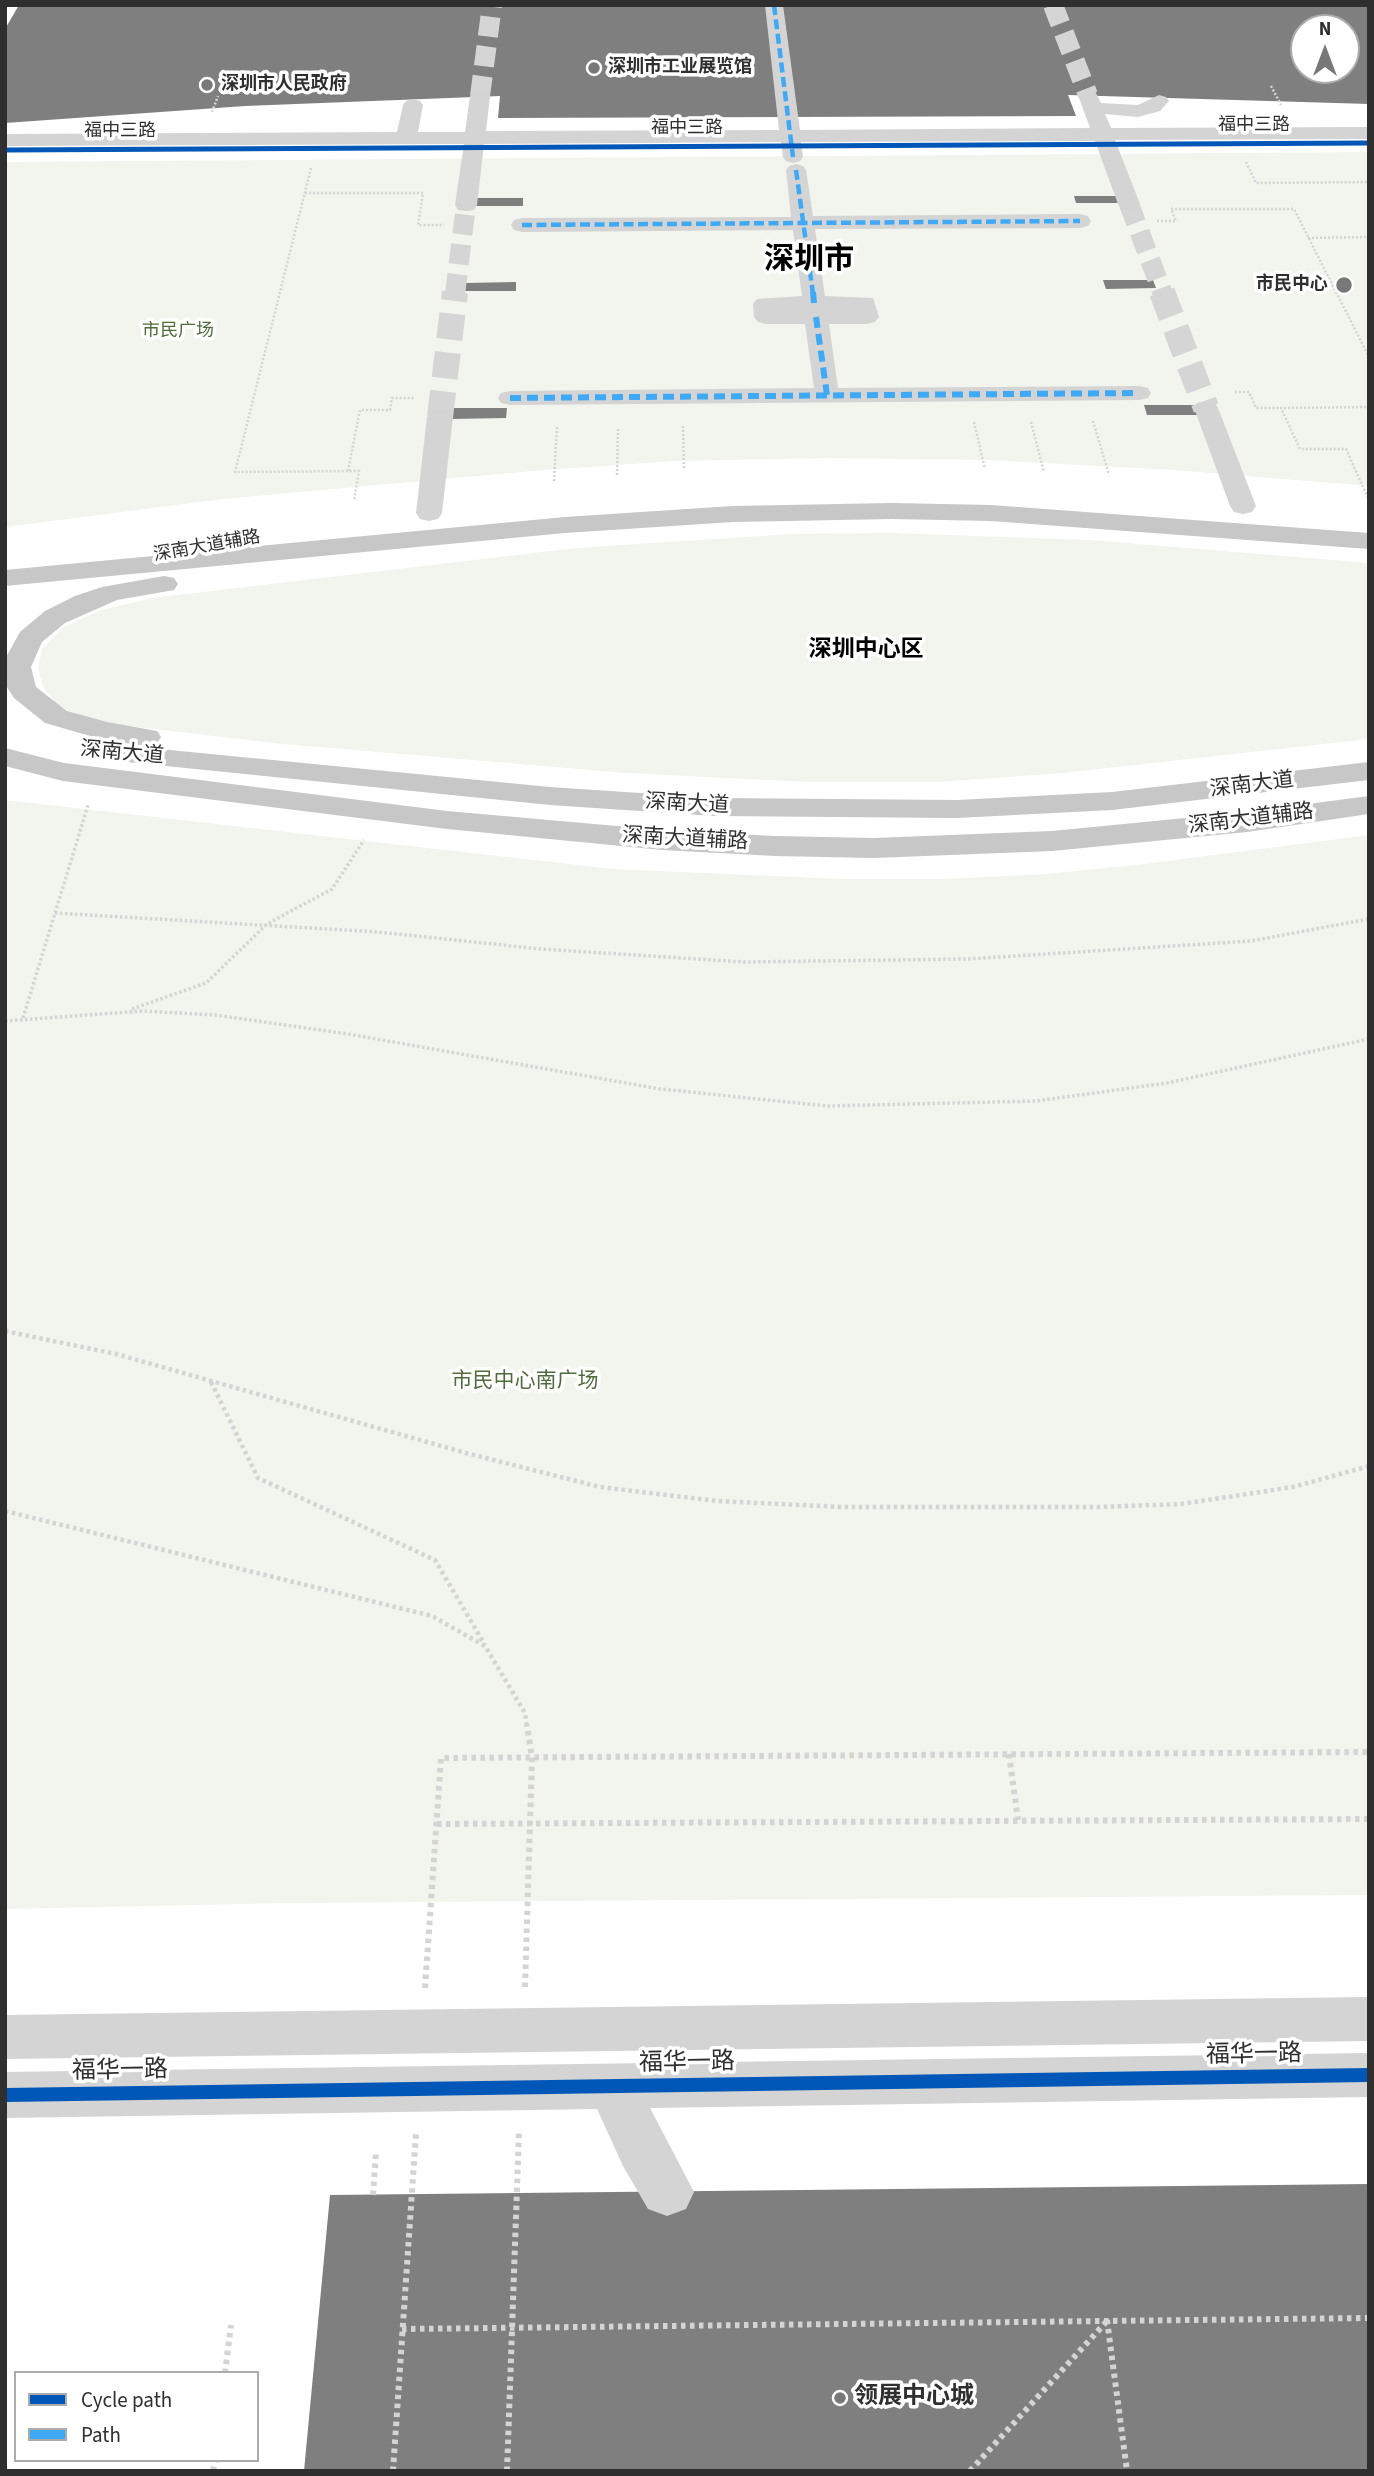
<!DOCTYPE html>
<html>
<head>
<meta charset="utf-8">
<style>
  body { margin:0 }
  #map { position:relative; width:1374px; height:2476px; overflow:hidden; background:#fff; font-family:"Source Sans 3",sans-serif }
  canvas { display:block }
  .frame { position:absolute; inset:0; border:7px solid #2f2f2f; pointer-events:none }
  .legend { position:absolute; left:14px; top:2371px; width:245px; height:91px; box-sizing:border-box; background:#fff; border:2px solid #acacac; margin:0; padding:9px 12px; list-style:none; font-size:21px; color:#2f2f2f }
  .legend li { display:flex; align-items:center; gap:14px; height:35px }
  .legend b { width:35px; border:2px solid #acacac }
  .north { position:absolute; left:1290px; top:14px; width:70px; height:70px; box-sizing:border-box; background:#fff; border:2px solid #acacac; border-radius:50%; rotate:0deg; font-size:19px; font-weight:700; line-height:28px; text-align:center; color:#2f2f2f }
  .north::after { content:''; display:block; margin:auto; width:24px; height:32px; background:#787878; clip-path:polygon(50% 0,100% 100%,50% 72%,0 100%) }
</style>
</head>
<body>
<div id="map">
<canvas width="1374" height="2476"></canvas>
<div class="frame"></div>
<ul class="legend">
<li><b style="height:9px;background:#0057b8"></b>Cycle path</li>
<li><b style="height:9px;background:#3fa9f5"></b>Path</li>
</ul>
<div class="north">N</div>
</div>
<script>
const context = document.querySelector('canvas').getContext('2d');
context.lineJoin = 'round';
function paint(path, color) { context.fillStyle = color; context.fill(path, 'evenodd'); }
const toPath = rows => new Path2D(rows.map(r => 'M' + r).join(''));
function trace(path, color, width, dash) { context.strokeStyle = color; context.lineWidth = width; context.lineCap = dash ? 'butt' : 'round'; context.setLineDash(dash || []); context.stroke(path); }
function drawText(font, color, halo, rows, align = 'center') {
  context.font = font + ' "Source Sans 3","Noto Sans SC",sans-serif'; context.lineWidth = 7; context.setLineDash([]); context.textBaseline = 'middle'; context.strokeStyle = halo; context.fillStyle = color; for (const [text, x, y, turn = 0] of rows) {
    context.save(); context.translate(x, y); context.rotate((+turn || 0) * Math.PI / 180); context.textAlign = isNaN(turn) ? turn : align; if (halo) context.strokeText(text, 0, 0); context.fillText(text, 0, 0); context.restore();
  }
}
paint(toPath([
  [1369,152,1369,486,1173,470,989,460,827,458,674,461,532,471,223,499,5,527,5,162],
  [889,533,1089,540,1369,563,1369,739,1063,773,938,782,807,782,627,773,282,744,112,724,79,716,57,704,43,687,38,669,42,649,63,627,102,610,152,598,576,548,793,534],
  [5,800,613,869,841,879,945,879,1046,874,1144,864,1369,835,1369,1895,289,1903,5,1909]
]), '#f1f5ed');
paint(toPath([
  [19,5,1369,5,1369,104,1068,95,1076,116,498,118,500,96,245,106,5,123,5,29],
  [1304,28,1346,28,1346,70,1304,70],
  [1074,196,1121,196,1124,203,1076,203],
  [476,198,523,198,523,206,475,206],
  [1103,280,1153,280,1156,288,1106,289],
  [516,282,516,291,465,291,466,283],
  [1144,405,1199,405,1202,415,1147,415],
  [452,408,507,408,506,418,450,419],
  [1369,2184,1369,2471,304,2471,330,2195]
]), '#7f7f7f');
trace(toPath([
  [1053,5,1088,95],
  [480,96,492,5],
  [1129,204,1163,294],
  [455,294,466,205]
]), '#d5d5d5', 20, [20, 10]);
trace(toPath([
  [1162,292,1206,408],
  [440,417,455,292]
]), '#d5d5d5', 26, [26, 13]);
trace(toPath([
  [1271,86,1281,105],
  [212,112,218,96],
  [1246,162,1256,183,1369,182],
  [311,168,235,472,359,471,354,501],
  [305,193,423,193,418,225,444,225],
  [1157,221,1176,221,1171,209,1294,209,1369,357],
  [1308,238,1369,237],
  [1235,392,1249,392,1256,408,1281,408],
  [1093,421,1109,475],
  [974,422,985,469],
  [1031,422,1044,472],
  [683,426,684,470],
  [348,471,360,410,390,410,392,398,414,398],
  [617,475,618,427],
  [554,481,557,426],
  [1368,498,1346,449,1300,449,1281,408,1369,407]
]), '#d4d4d4', 2.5, [2, 2]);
trace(toPath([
  [55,913,378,932,541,949,745,962,967,959,1251,941,1369,919],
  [132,1009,206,983,267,924,332,889,364,840],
  [23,1018,88,805],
  [5,1021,142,1011,215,1015,348,1034,660,1089,828,1106,1036,1101,1167,1083,1369,1039]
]), '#d4d4d4', 3.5, [2.5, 2.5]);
trace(toPath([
  [5,1331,116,1354,466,1453,600,1487,717,1501,842,1507,1099,1507,1181,1504,1293,1487,1369,1466],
  [211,1382,258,1478,435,1560,485,1645],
  [5,1511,432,1616,485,1646,525,1713,527,1727]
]), '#d4d4d4', 4.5, [3.5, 3.5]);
trace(toPath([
  [1009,1754,1018,1820],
  [437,1824,1369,1819],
  [525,1987,532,1758,527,1725],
  [425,1988,441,1758,1369,1752],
  [373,2195,376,2152],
  [1107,2320,1127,2471],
  [402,2329,1369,2318],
  [225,2373,231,2325],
  [213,2471,215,2460],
  [393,2471,416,2133],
  [507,2471,519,2132],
  [970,2471,1107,2321]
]), '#d4d4d4', 6, [4.5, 4.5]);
paint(toPath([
  [765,5,783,5,800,130,1090,128,1078,95,1081,91,1088,89,1095,91,1101,103,1138,105,1159,95,1166,97,1169,101,1160,111,1138,117,1105,114,1111,128,1369,127,1369,139,1115,140,1140,204,1137,209,1129,210,1121,209,1118,204,1095,141,801,142,803,157,800,161,793,163,786,161,783,157,781,142,484,144,477,205,474,210,466,211,458,210,455,205,464,144,5,146,5,134,397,132,403,105,406,101,413,99,420,101,423,105,418,132,465,132,470,96,473,92,480,90,487,92,490,96,486,131,779,130,765,5],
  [796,164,803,166,806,170,813,216,1080,214,1088,216,1091,221,1088,226,1080,228,815,229,825,296,873,298,879,317,875,322,867,324,829,324,838,388,1139,386,1148,388,1151,393,1148,398,1139,400,510,405,501,403,498,398,501,393,510,391,814,388,805,324,766,324,758,322,754,317,753,304,757,299,802,296,793,230,522,232,514,230,511,225,514,220,522,218,791,217,786,170,789,166,796,164],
  [1206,401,1215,403,1218,408,1256,506,1252,512,1243,514,1234,512,1230,506,1194,408,1197,403,1206,401],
  [440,409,449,412,453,417,442,513,438,519,429,521,420,519,416,513,427,417,431,412,440,409],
  [1369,1997,1369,2041,5,2059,5,2015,1369,1997],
  [1369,2053,1369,2097,650,2108,694,2192,686,2209,667,2216,648,2209,623,2166,597,2109,5,2118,5,2072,1369,2053]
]), '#d4d4d4');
paint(toPath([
  [892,503,991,505,1369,533,1369,549,991,521,892,519,733,522,565,533,5,586,5,570,565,517,733,506,892,503],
  [164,576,174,578,178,584,174,590,117,600,65,623,42,642,31,667,36,687,67,711,107,722,157,731,161,737,157,743,146,746,104,740,45,723,14,698,5,684,5,659,20,632,45,611,75,596,102,587,164,576],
  [108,744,550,787,715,798,957,800,1112,792,1369,762,1369,780,1112,810,957,818,715,816,550,805,97,759,93,753,97,747,108,744],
  [5,748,64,763,447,811,662,830,775,836,874,838,1052,831,1247,812,1369,796,1369,814,1247,832,1052,851,874,858,775,856,662,850,447,829,63,781,5,766,5,748]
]), '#c7c7c7');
trace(toPath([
  [774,5,793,157],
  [796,170,813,294],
  [522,225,1080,221]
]), '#3fa9f5', 4.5, [10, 4.5]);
trace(toPath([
  [813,292,814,303],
  [816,317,827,395],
  [510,398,1139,393]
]), '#3fa9f5', 6, [11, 6]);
trace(toPath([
  [5,150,1369,143]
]), '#0057b8', 5);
trace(toPath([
  [5,2095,1369,2075]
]), '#0057b8', 14);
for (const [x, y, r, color] of [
  [594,68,7,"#787878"],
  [207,85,7,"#787878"],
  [1344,285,9,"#787878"],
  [840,2398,7,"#787878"]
]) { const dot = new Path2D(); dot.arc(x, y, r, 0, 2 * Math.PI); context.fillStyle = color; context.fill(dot); trace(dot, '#fff', 2.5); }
drawText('bold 18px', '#2f2f2f', '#fff', [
  ["深圳市工业展览馆",608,68],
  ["深圳市人民政府",221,85],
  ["市民中心",1328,285,"right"]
], 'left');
drawText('18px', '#2f2f2f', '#fff', [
  ["福中三路",1254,126],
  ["福中三路",687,129],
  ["福中三路",120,132],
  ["深南大道辅路",207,547,-10]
]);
drawText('18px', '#516b3d', '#fff', [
  ["市民广场",178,332]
]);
drawText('21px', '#2f2f2f', '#fff', [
  ["深南大道",122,754,5],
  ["深南大道",1252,786,-7],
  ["深南大道",687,805,3],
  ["深南大道辅路",1251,820,-7],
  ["深南大道辅路",685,840,3]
]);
drawText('21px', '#516b3d', '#fff', [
  ["市民中心南广场",525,1382]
]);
drawText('bold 23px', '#000', '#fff', [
  ["深圳中心区",866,651]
]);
drawText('24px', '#2f2f2f', '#fff', [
  ["福华一路",1254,2056,-1],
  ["福华一路",687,2064,-1],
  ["福华一路",120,2072,-1]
]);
drawText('bold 24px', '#2f2f2f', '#fff', [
  ["领展中心城",854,2398]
], 'left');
drawText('bold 30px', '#000', '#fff', [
  ["深圳市",809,261]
]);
</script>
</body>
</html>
